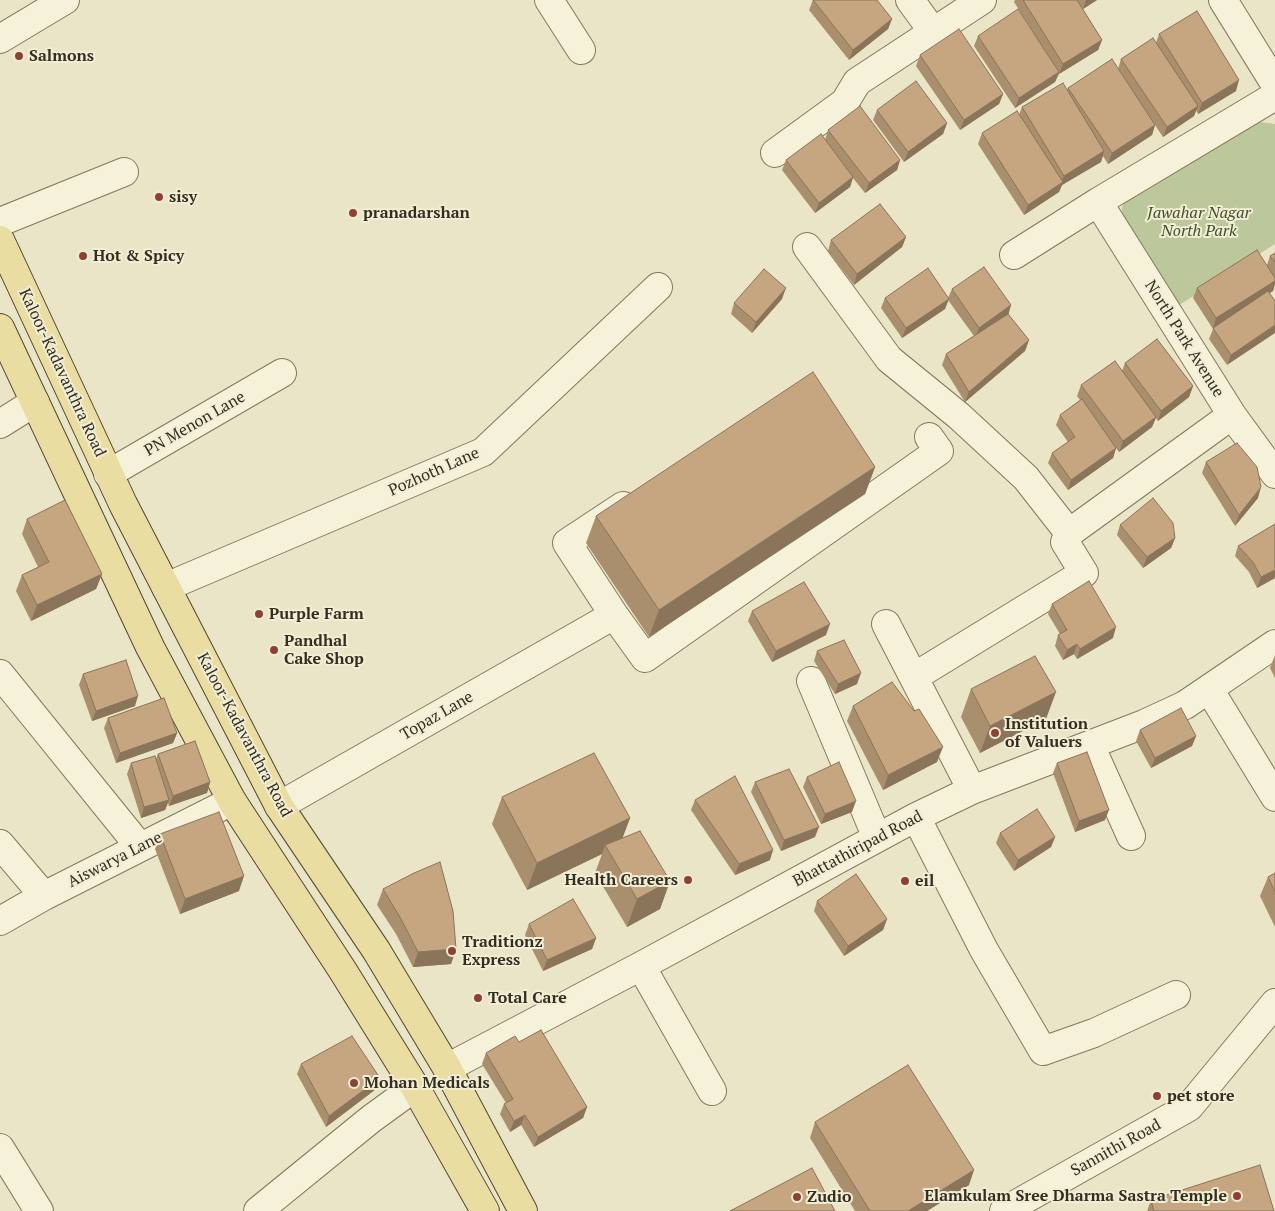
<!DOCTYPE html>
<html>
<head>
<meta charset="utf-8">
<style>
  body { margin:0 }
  canvas { display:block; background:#eae5c7 }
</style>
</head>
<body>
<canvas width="1275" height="1211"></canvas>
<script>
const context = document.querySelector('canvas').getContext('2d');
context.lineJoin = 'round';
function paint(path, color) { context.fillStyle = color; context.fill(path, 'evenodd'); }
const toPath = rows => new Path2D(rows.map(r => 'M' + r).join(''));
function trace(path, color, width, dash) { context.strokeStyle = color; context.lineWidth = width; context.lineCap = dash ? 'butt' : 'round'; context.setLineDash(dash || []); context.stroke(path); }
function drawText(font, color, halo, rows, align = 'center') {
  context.font = font + ' "PT Serif",serif'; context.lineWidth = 4; context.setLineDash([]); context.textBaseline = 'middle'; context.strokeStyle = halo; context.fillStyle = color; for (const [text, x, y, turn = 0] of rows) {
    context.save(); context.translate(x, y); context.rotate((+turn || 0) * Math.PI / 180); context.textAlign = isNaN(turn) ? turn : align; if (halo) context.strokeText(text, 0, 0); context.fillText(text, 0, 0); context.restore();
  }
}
paint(toPath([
  [1253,121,1275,124,1275,244,1173,309,1120,223,1124,197]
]), '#bcc79b');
const minor = toPath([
  [549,0,581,50],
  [910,0,934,33],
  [1223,0,1275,84],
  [0,39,65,0],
  [775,153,845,102,857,82,982,0],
  [1098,202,1232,415,1275,474],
  [0,222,124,172],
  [807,247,889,359,959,416,1026,478,1069,533,1232,415],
  [1014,255,1098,202,1275,96],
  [0,424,35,402],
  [108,474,282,373],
  [166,587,483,452,658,287],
  [614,615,567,543,623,506],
  [886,624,972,790],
  [0,674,140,847],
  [914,677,1084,573,1065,542,1069,533],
  [811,681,877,838],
  [1209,689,1275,797],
  [1090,745,1131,836],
  [279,806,614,615,645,658,939,451,929,437],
  [916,817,984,950,1043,1051,1094,1033,1176,995],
  [0,844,44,896],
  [0,921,44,896,232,801],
  [641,966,712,1091],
  [447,1068,641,966,916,817,972,790,1144,724,1185,705,1275,644],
  [0,1148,39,1211],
  [258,1211,371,1119,415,1087],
  [1004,1211,1189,1107,1275,1003]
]);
const major = toPath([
  [0,240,123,504,279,806,376,950,447,1068,523,1211],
  [0,328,150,647,232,801,343,971,415,1087,485,1211]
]);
trace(minor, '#84775e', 30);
trace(major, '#524531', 30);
trace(minor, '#f6f1d9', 28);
trace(major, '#e9dda2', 28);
paint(toPath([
  [813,0,892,19,888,29,849,60,809,10],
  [1015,0,1077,0,1102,40,1098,50,1059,74,1055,82,1015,108,974,46,978,36,1033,32,1014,2],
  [1077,0,1097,0,1083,9],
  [1159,34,1236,91,1198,114,1196,110,1194,116,1163,137,1155,125,1152,135,1108,164,1103,156,1101,162,1062,185,1059,192,1024,215,978,144,982,133,1019,115,1022,107,1067,90,1068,88,1118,69,1121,59,1156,43],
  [920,55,1003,94,999,104,960,130,916,66],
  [877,110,947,123,943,134,904,162,873,120],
  [828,130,900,160,897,170,865,193,853,178,850,187,815,213,782,170,786,160,825,140],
  [906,237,902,247,854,285,828,251,831,240],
  [1275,253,1275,284,1273,291,1269,293,1227,365,1209,339,1213,329,1193,298,1197,288,1267,265,1270,256],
  [952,289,1011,305,1008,314,1029,340,1025,351,965,402,942,365,946,354,974,336,948,300,945,309,902,338,881,308,885,298,948,298],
  [782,299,752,333,731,314,734,303],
  [1125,363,1193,386,1189,397,1158,421,1156,418,1152,427,1119,452,1116,448,1113,458,1068,490,1048,463,1052,453,1068,442,1056,425,1060,415,1080,400,1077,396,1081,385,1122,371],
  [1206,462,1258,498,1235,526,1202,473],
  [875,467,865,494,649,637,586,543,596,516],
  [27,519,102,574,96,589,31,621,16,591,22,575,38,567,22,534],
  [1275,524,1275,578,1257,588,1249,572,1235,556,1238,546],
  [1120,525,1175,538,1171,548,1143,568,1117,535],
  [1052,604,1113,638,1077,659,1074,654,1063,660,1055,646,1058,635,1060,634,1048,614],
  [752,611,826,635,772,662,748,621],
  [817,651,857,684,835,694,814,661],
  [1275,655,1275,678,1270,668],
  [83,674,135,706,92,721,79,685],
  [971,689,1046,719,980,753,961,717],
  [853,706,937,762,883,790,847,721],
  [108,718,177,733,173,743,116,763,104,728],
  [1140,730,1196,736,1192,746,1151,768,1136,741],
  [158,754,210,782,207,793,169,806,168,803,165,810,141,818,127,774,131,763,156,759],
  [1057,763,1105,820,1075,832,1053,773],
  [807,777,852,812,821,824,803,787],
  [755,782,815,837,781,851,751,792],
  [502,797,630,818,622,838,670,881,660,909,627,927,595,873,602,854,527,890,492,824],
  [695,800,770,860,735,875,691,810],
  [1000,833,1055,837,1051,847,1014,871,996,843],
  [160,834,239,891,180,914,155,849],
  [1275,873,1275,927,1260,896,1268,877],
  [383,889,456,949,451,964,413,967,396,934,377,905],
  [817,901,887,919,883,930,844,956,814,911],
  [529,924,596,938,592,949,543,971,525,935],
  [519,1042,587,1107,583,1118,534,1147,521,1125,510,1132,500,1114,504,1104,506,1103,482,1064,486,1053],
  [301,1064,380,1078,376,1089,326,1127,297,1074],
  [815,1122,969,1185,927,1211,855,1211,810,1138],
  [1151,1200,1274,1211,1147,1211]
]), '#a98f6e');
paint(toPath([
  [1086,0,1097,0,1083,9],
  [892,19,888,29,849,60,853,50],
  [1102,40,1098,50,1059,74,1063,64],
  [1059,72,1055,82,1015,108,1019,98],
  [1239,80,1236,91,1198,114,1202,103],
  [1003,94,999,104,960,130,964,120],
  [1198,106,1194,116,1163,137,1167,127],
  [947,123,943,134,904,162,908,152],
  [1155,125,1152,135,1108,164,1112,153],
  [1104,151,1101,162,1062,185,1059,192,1024,215,1028,205,1061,183,1064,176],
  [900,160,897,170,865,193,869,183],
  [853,177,850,187,815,213,819,203],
  [906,237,902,247,854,285,857,274],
  [1275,281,1275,284,1273,291,1213,329,1216,318],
  [786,288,782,299,752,333,756,322],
  [949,299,945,309,902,338,906,328],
  [1011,305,1008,316,975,338,979,328],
  [1275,325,1275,333,1227,365,1231,355],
  [1029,340,1025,351,965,402,969,392],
  [1193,386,1189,397,1158,421,1161,411],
  [1156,417,1152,427,1119,452,1123,441],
  [1116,448,1113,458,1068,490,1071,480],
  [875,467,865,494,649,637,659,610],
  [1261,487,1258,498,1235,526,1239,515],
  [1175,538,1171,548,1143,568,1147,557],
  [1275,570,1275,578,1257,588,1261,577],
  [102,574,96,589,31,621,37,605],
  [830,624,826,635,772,662,776,651],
  [1116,627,1113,638,1077,659,1080,649],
  [1077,644,1074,654,1063,660,1067,650],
  [861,673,857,684,835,694,838,684],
  [1056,692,1046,719,980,753,990,726],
  [138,696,135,706,92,721,96,711],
  [177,733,173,743,116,763,120,753],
  [1196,736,1192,746,1151,768,1155,758],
  [943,747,937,762,883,790,888,775],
  [210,782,207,793,169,806,173,796],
  [169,800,165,810,141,818,144,807],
  [856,801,852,812,821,824,825,814],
  [1109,810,1105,820,1075,832,1079,821],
  [630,818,620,845,605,845,602,854,527,890,537,863],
  [819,827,815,837,781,851,784,840],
  [1055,837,1051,847,1014,871,1018,860],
  [773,850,770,860,735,875,739,864],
  [244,876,239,891,180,914,185,899],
  [670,881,660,909,627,927,637,899],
  [887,919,883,930,844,956,848,946],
  [596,938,592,949,543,971,547,960],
  [456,949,451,964,413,967,418,952],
  [380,1078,376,1089,326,1127,329,1116],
  [587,1107,583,1118,534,1147,538,1137],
  [525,1115,521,1125,510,1132,514,1121],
  [974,1170,969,1185,927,1211,908,1211]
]), '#8a745a');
const building = toPath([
  [813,0,877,0,892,19,853,50,813,0],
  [1023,0,1077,0,1102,40,1063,64,1023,0],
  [1018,9,1059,72,1019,98,978,36,1018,9],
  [1197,11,1239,80,1202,103,1159,34,1197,11],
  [959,29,1003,94,964,120,920,55,959,29],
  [1153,38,1198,106,1167,127,1121,59,1153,38],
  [1112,59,1155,125,1112,153,1068,88,1112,59],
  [916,81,947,123,908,152,877,110,916,81],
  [1063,83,1104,151,1064,176,1022,107,1063,83],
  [860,106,900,160,869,183,828,130,860,106],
  [1017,111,1063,182,1028,205,982,133,1017,111],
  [821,134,853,177,819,203,786,160,821,134],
  [880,204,906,237,857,274,831,240,880,204],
  [1257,250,1275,278,1275,281,1216,318,1197,288,1257,250],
  [1275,253,1275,262,1270,256,1275,253],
  [984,267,1011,305,979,328,952,289,984,267],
  [928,268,949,299,906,328,885,298,928,268],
  [764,269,786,288,756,322,734,303,764,269],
  [1268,291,1275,301,1275,325,1231,355,1213,328,1268,291],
  [1008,314,1029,340,969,392,946,354,1008,314],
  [1157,339,1193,386,1161,411,1125,363,1157,339],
  [1115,361,1156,417,1123,441,1081,385,1115,361],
  [813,372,875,467,659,610,596,516,813,372],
  [1082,399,1116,448,1071,480,1052,453,1075,437,1060,415,1082,399],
  [1237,443,1257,467,1261,487,1239,515,1206,462,1237,443],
  [1153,498,1173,523,1175,538,1147,557,1120,525,1153,498],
  [65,500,102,574,37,605,22,575,49,562,27,519,65,500],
  [1275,524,1275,570,1261,577,1253,562,1238,546,1275,524],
  [1089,581,1116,627,1080,649,1077,644,1067,650,1058,635,1067,630,1052,604,1089,581],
  [804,582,830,624,776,651,752,611,804,582],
  [844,640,861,673,838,684,817,651,844,640],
  [1035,656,1056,692,990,726,971,689,1035,656],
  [126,660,138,696,96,711,83,674,126,660],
  [892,682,914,711,919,709,943,747,888,775,853,706,892,682],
  [164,698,177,733,120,753,108,718,164,698],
  [1181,708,1196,736,1155,758,1140,730,1181,708],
  [195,741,210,782,173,796,158,754,195,741],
  [1087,752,1109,810,1079,821,1057,763,1087,752],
  [594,753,630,818,537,863,502,797,594,753],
  [155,756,169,800,144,807,131,763,155,756],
  [839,762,856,801,825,814,807,777,839,762],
  [789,769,819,827,784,840,755,782,789,769],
  [735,776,773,850,739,864,695,800,735,776],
  [1037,809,1055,837,1018,860,1000,833,1037,809],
  [219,812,244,876,185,899,160,834,219,812],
  [640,831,670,881,637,899,605,845,640,831],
  [440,862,453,911,456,949,418,952,401,919,383,889,414,873,440,862],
  [1275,873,1275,892,1268,877,1275,873],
  [856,874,887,919,848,946,817,901,856,874],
  [573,899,596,938,547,960,529,924,573,899],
  [541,1030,587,1107,538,1137,525,1115,514,1121,504,1104,513,1099,486,1053,515,1036,519,1042,541,1030],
  [352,1036,380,1078,329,1116,301,1064,352,1036],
  [908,1065,974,1170,908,1211,870,1211,815,1122,908,1065],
  [1260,1165,1274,1211,1154,1211,1151,1200,1260,1165],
  [812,1168,835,1211,730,1211,812,1168]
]);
paint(building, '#c5a680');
trace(building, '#8a745a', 1);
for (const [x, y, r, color] of [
  [19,56,5,"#8d4034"],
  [159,197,5,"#8d4034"],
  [353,213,5,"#8d4034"],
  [83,256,5,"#8d4034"],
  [259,614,5,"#8d4034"],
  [274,650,5,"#8d4034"],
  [995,733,5,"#8d4034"],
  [688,880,5,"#8d4034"],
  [905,881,5,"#8d4034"],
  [452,951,5,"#8d4034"],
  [478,998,5,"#8d4034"],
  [354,1083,5,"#8d4034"],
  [1157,1096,5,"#8d4034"],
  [1237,1196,5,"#8d4034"],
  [797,1197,5,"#8d4034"]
]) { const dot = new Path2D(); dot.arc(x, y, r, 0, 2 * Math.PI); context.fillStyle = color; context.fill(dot); trace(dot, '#f2eed5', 2); }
drawText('bold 16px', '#352e20', '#f2eed5', [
  ["Salmons",29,56],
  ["sisy",169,197],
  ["pranadarshan",363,213],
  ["Hot & Spicy",93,256],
  ["Purple Farm",269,614],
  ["Pandhal",284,641],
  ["Cake Shop",284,659],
  ["Institution",1005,724],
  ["of Valuers",1005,742],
  ["Health Careers",678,880,"right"],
  ["eil",915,881],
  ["Traditionz",462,942],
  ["Express",462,960],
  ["Total Care",488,998],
  ["Mohan Medicals",364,1083],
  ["pet store",1167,1096],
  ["Elamkulam Sree Dharma Sastra Temple",1227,1196,"right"],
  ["Zudio",807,1197]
], 'left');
drawText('italic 16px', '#405029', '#f2eed5', [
  ["Jawahar Nagar",1199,213],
  ["North Park",1199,231]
]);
drawText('16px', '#352e20', '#f2eed5', [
  ["North Park Avenue",1184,339,58],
  ["Kaloor-Kadavanthra Road",62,373,65],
  ["PN Menon Lane",195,424,-30],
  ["Pozhoth Lane",434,472,-24],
  ["Topaz Lane",437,716,-30],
  ["Kaloor-Kadavanthra Road",244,735,62],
  ["Bhattathiripad Road",858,849,-28],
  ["Aiswarya Lane",115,860,-27],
  ["Sannithi Road",1116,1148,-29]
]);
</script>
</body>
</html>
